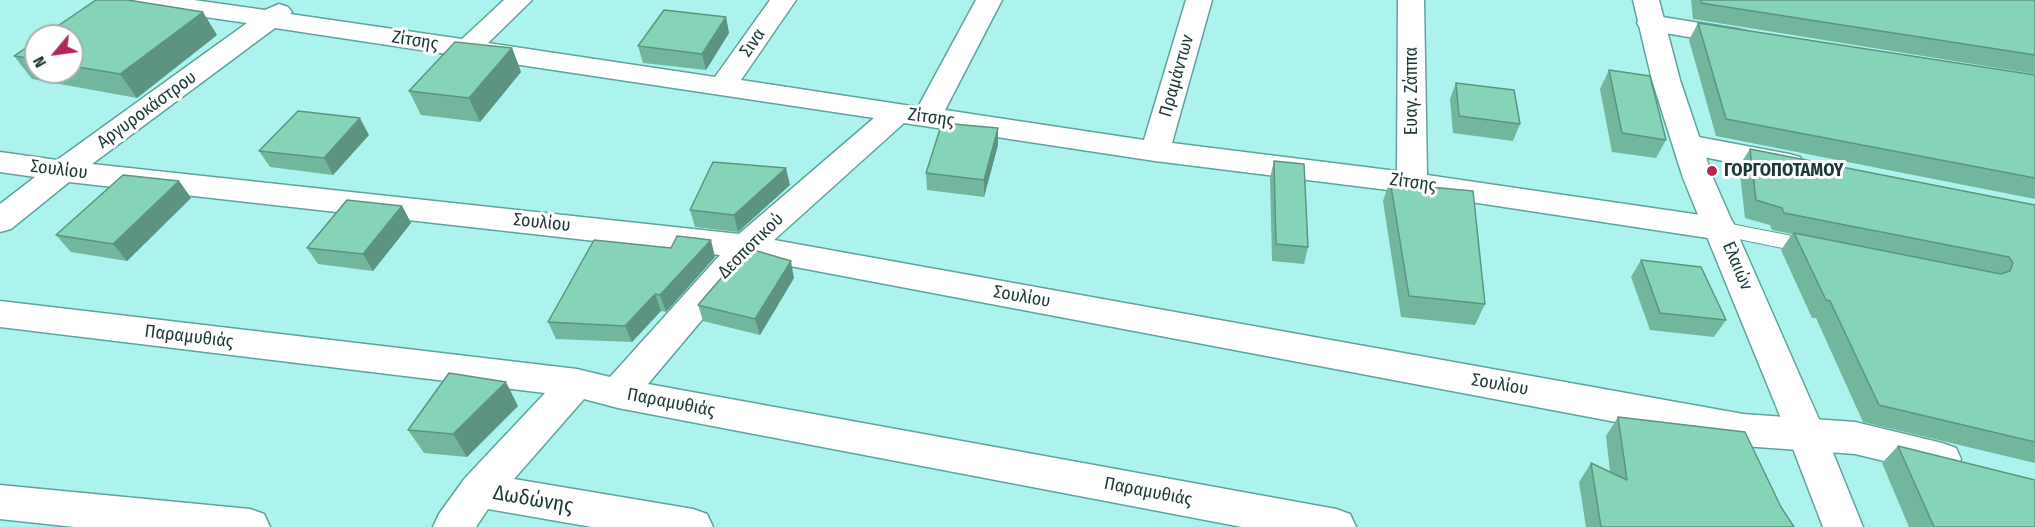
<!DOCTYPE html>
<html>
<head>
<meta charset="utf-8">
<style>
  body { margin:0 }
  #map { position:relative; width:2035px; height:527px; overflow:hidden; background:#acf3ed; font-family:"Fira Sans Condensed",sans-serif }
  canvas { display:block }
  .north { position:absolute; left:24px; top:24px; width:60px; height:60px; box-sizing:border-box; background:#fff; border:2px solid #a4b0af; border-radius:50%; rotate:241deg; font-size:16px; font-weight:700; line-height:24px; text-align:center; color:#1b3936 }
  .north::after { content:''; display:block; margin:auto; width:21px; height:27px; background:#b62551; clip-path:polygon(50% 0,100% 100%,50% 72%,0 100%) }
</style>
</head>
<body>
<div id="map">
<canvas width="2035" height="527"></canvas>
<div class="north">N</div>
</div>
<script>
const context = document.querySelector('canvas').getContext('2d');
context.lineJoin = 'round';
const toPath = rows => new Path2D(rows.map(r => 'M' + r).join(''));
function trace(path, color, width, dash) { context.strokeStyle = color; context.lineWidth = width; context.lineCap = dash ? 'butt' : 'round'; context.setLineDash(dash || []); context.stroke(path); }
function paint(path, color) { context.fillStyle = color; context.fill(path, 'evenodd'); }
function drawText(font, color, halo, rows, align = 'center') {
  context.font = font + ' "Fira Sans Condensed",sans-serif'; context.lineWidth = 6; context.setLineDash([]); context.textBaseline = 'middle'; context.strokeStyle = halo; context.fillStyle = color; for (const [text, x, y, turn = 0] of rows) {
    context.save(); context.translate(x, y); context.rotate((+turn || 0) * Math.PI / 180); context.textAlign = isNaN(turn) ? turn : align; if (halo) context.strokeText(text, 0, 0); context.fillText(text, 0, 0); context.restore();
  }
}
const lane = toPath([
  [1721,222,1812,240,1819,242,1822,247,1819,252,1812,254,1714,234,1712,229,1714,224,1721,222]
]);
const street = toPath([
  [129,0,194,0,265,10,279,4,288,7,292,12,290,14,462,39,504,0,532,0,488,43,715,77,770,0,796,0,741,80,918,107,976,0,1002,0,945,110,1144,140,1186,0,1212,0,1172,143,1397,171,1398,0,1424,0,1427,175,1721,218,1732,221,1737,229,1732,237,1721,240,1412,193,1155,161,904,123,774,240,1743,414,1855,422,1942,443,1956,448,1961,459,1956,470,1942,475,1855,454,1743,446,753,259,648,384,1336,509,1350,514,1356,527,1242,527,618,408,584,399,514,479,693,509,707,514,713,527,592,527,488,509,476,527,433,527,439,514,465,478,545,393,0,327,0,301,577,369,610,377,720,255,69,182,11,229,0,232,0,204,35,177,0,172,0,152,57,160,247,23,142,8,133,5,129,0],
  [275,28,467,57,874,118,739,234,92,164,275,28],
  [1650,15,1737,29,1746,31,1750,37,1746,43,1737,45,1641,29,1637,23,1641,17,1650,15],
  [1688,135,1789,154,1800,157,1804,164,1800,171,1789,174,1678,152,1673,145,1678,138,1688,135],
  [0,485,250,509,264,514,270,527,75,527,0,519,0,485]
]);
const secondary = toPath([
  [1633,0,1659,0,1680,80,1713,178,1825,433,1863,527,1823,527,1787,433,1683,178,1652,80,1633,0]
]);
trace(lane, '#5da49e', 2);
trace(street, '#5da49e', 3);
trace(secondary, '#5da49e', 3);
paint(lane, '#fff');
paint(street, '#fff');
paint(secondary, '#fff');
paint(toPath([
  [1691,0,2035,0,2035,74,1693,19],
  [726,17,729,33,706,70,643,63,638,46],
  [1698,23,2035,75,2035,199,1716,136,1689,40],
  [217,35,137,98,32,79,14,56,36,41,36,72,72,72,72,36],
  [512,48,521,72,480,122,421,115,409,91],
  [1609,70,1666,140,1656,158,1612,152,1600,89],
  [1456,83,1520,124,1513,141,1453,133,1450,99],
  [369,135,333,175,270,167,259,151],
  [998,145,984,197,927,190,926,173],
  [1750,149,2035,205,2035,463,1863,422,1816,318,1812,318,1781,250,1792,234,1772,230,1770,225,1745,218,1739,166],
  [1274,161,1308,247,1304,264,1272,261,1270,178],
  [1390,180,1485,304,1475,325,1401,317,1383,201],
  [179,181,191,198,127,261,71,252,56,235],
  [790,185,738,232,695,227,690,210],
  [402,206,411,223,373,271,318,264,307,248],
  [715,257,666,312,661,311,632,342,556,339,548,322],
  [1641,260,1726,320,1714,337,1650,330,1631,277],
  [794,278,760,335,703,321,698,305],
  [518,406,467,457,424,453,408,430],
  [1618,417,1781,507,1794,527,1586,527,1579,482,1591,463,1610,472,1606,436],
  [1898,446,2035,527,1909,527,1882,463]
]), '#72b69e');
paint(toPath([
  [203,12,217,35,137,98,120,74],
  [726,17,729,33,706,70,702,54],
  [512,48,521,72,480,122,469,98],
  [360,118,369,135,333,175,324,158],
  [998,128,998,145,984,197,984,180],
  [786,168,790,185,738,232,734,215],
  [179,181,191,198,127,261,113,244],
  [402,206,411,223,373,271,363,254],
  [711,240,715,257,666,312,660,295],
  [791,261,794,278,760,335,755,319],
  [655,294,661,311,632,342,625,326],
  [506,382,518,406,467,457,453,434]
]), '#5d9481');
const building = toPath([
  [96,0,128,0,203,12,120,74,72,66,72,36,43,36,96,0],
  [1701,0,2035,0,2035,55,1701,3,1701,0],
  [664,10,726,17,702,54,638,46,664,10],
  [1698,23,2035,75,2035,178,1726,119,1698,23],
  [36,41,36,59,14,56,36,41],
  [455,42,512,48,469,98,409,91,455,42],
  [1609,70,1650,76,1666,140,1622,133,1609,70],
  [1456,83,1514,90,1520,124,1459,116,1456,83],
  [298,111,360,118,324,158,259,151,298,111],
  [942,123,998,128,984,180,926,173,942,123],
  [1750,149,2035,205,2035,442,1879,405,1830,301,1826,300,1794,233,2001,274,2010,271,2013,263,2009,257,1784,213,1782,208,1756,200,1750,149],
  [1274,161,1304,164,1308,247,1276,244,1274,161],
  [713,162,786,168,734,215,690,210,713,162],
  [123,175,179,181,113,244,56,235,123,175],
  [1390,180,1430,187,1473,191,1485,304,1409,296,1390,180],
  [347,200,402,206,363,254,307,248,347,200],
  [677,236,711,240,660,295,655,294,625,326,548,322,594,240,671,248,677,236],
  [747,248,791,261,755,319,698,305,747,248],
  [1641,260,1701,267,1726,320,1660,313,1641,260],
  [449,373,506,382,453,434,408,430,449,373],
  [1618,417,1745,432,1781,507,1794,527,1601,527,1591,463,1627,480,1618,417],
  [1898,446,2035,480,2035,527,1934,527,1898,446]
]);
paint(building, '#85d4b8');
trace(building, '#5d9481', 1.5);
for (const [x, y, r, color] of [
  [1712,171,6,"#b62551"]
]) { const dot = new Path2D(); dot.arc(x, y, r, 0, 2 * Math.PI); context.fillStyle = color; context.fill(dot); trace(dot, '#fff', 2); }
drawText('18px', '#1b3936', '#fff', [
  ["Ζίτσης",415,41,9],
  ["Σινα",753,43,-55],
  ["Πραμάντων",1177,76,-74],
  ["Ευαγ. Ζάππα",1412,91,-90],
  ["Αργυροκάστρου",147,110,-36],
  ["Ζίτσης",931,118,8],
  ["Σουλίου",59,170,7],
  ["Ζίτσης",1413,183,8],
  ["Σουλίου",542,223,6],
  ["Δεσποτικού",751,246,-45],
  ["Ελαιών",1737,266,67],
  ["Σουλίου",1022,297,10],
  ["Παραμυθιάς",189,337,7],
  ["Σουλίου",1500,385,10],
  ["Παραμυθιάς",671,403,11],
  ["Παραμυθιάς",1148,492,11]
]);
drawText('bold 18px', '#1b3936', '#fff', [
  ["ΓΟΡΓΟΠΟΤΑΜΟΥ",1724,171]
], 'left');
drawText('21px', '#1b3936', '#fff', [
  ["Δωδώνης",533,500,10]
]);
</script>
</body>
</html>
